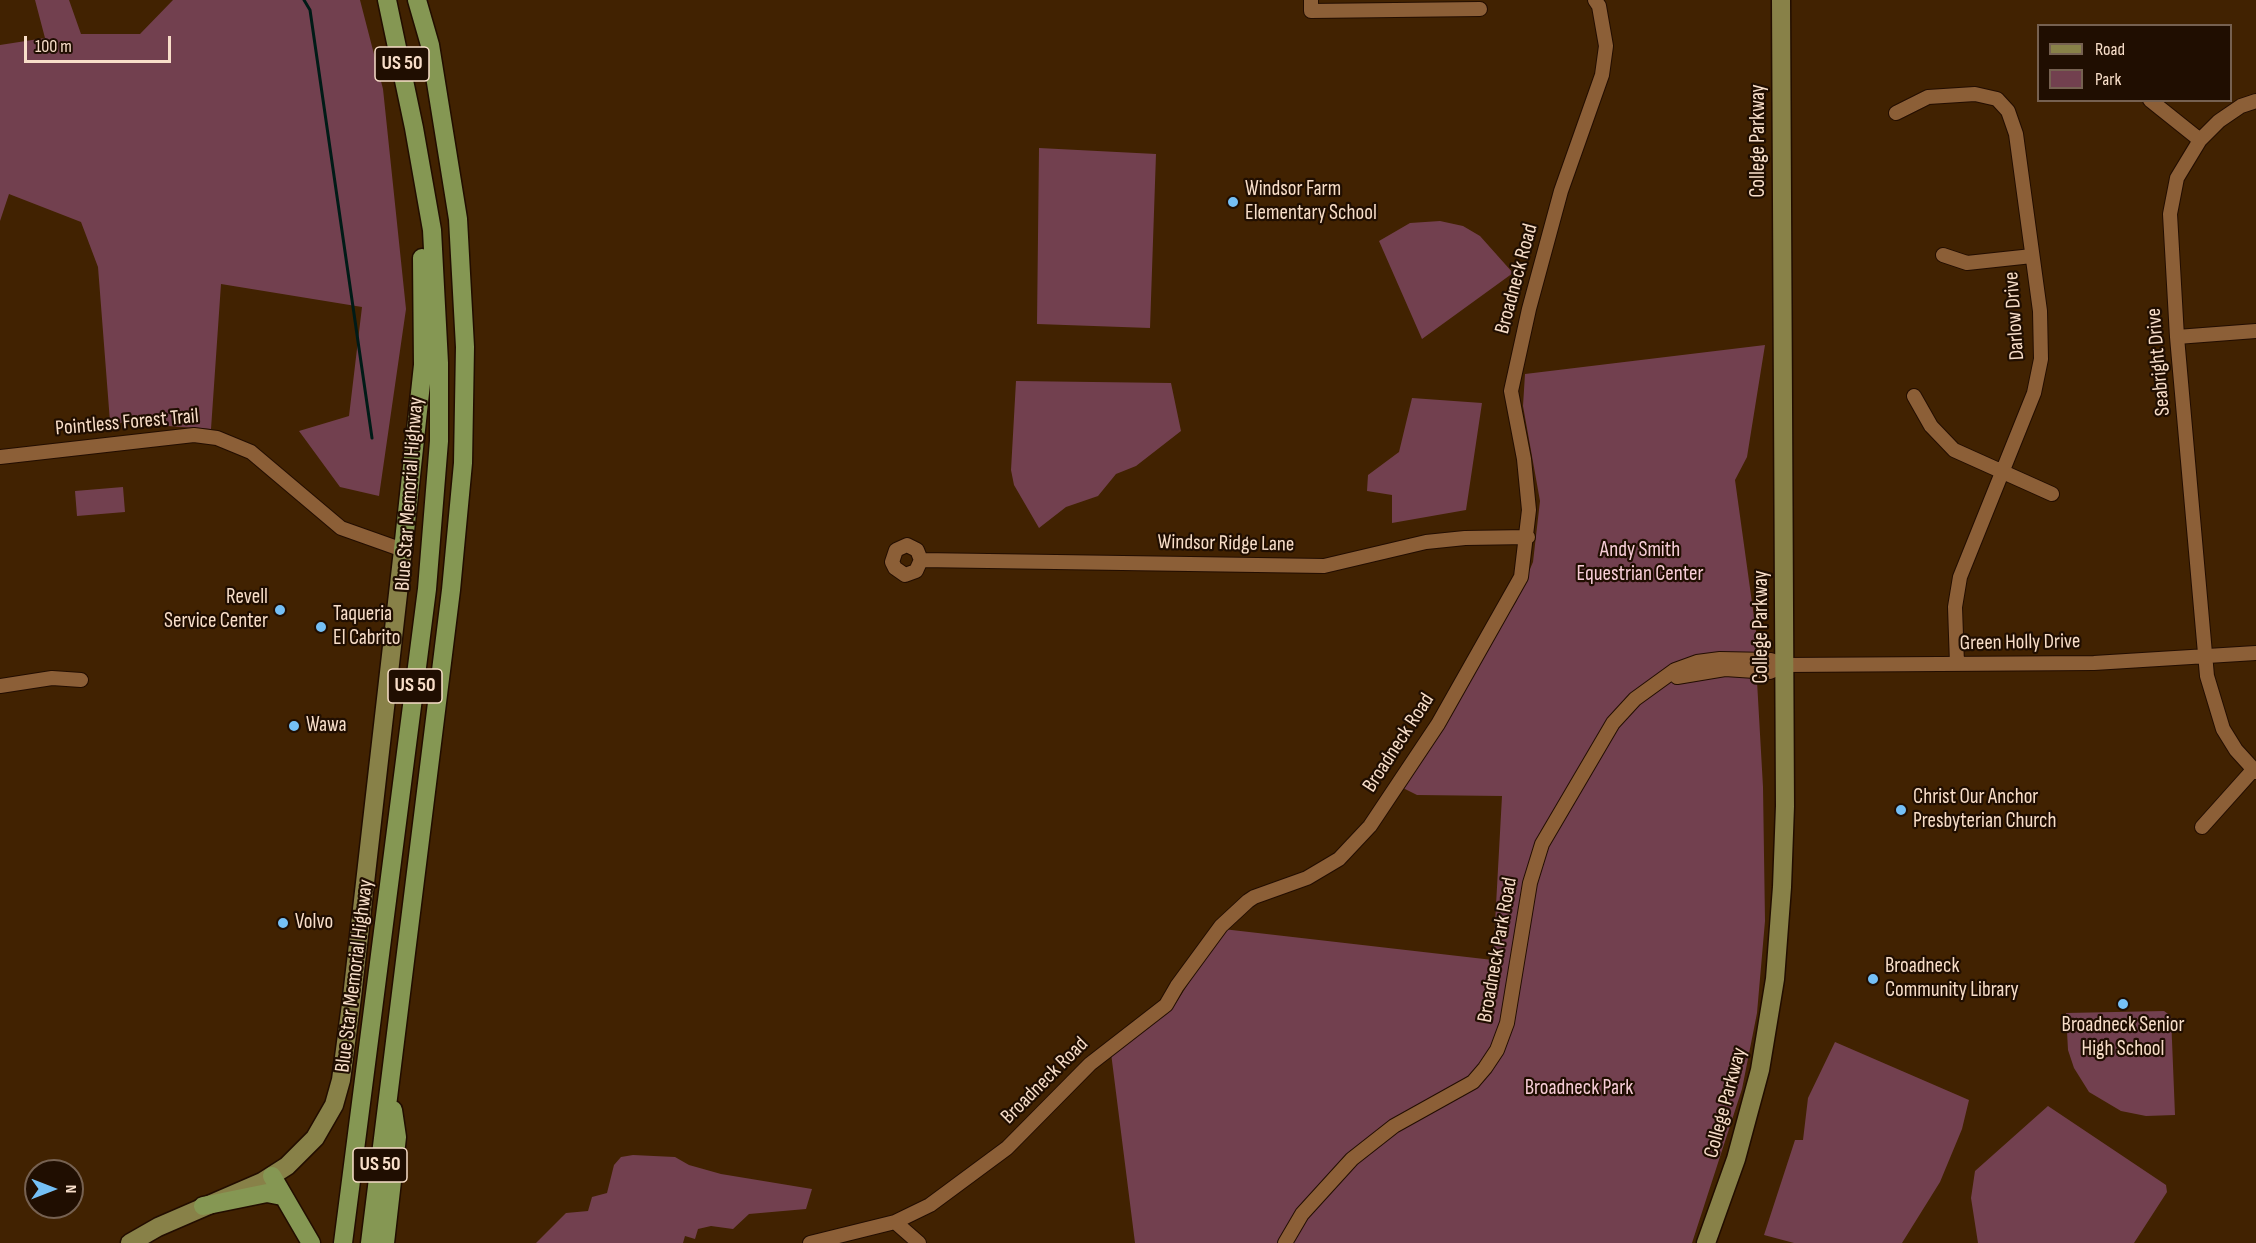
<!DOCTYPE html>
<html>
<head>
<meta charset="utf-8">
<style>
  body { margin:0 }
  #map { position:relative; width:2256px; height:1243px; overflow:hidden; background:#412201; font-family:"Sofia Sans Condensed",sans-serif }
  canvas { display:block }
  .legend { position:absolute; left:2037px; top:24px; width:195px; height:78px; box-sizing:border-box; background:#200e01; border:2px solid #766151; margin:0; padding:8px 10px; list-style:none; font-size:18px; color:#f8dec9 }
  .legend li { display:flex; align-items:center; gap:12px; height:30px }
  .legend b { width:30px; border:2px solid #766151 }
  .north { position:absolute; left:24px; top:1159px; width:60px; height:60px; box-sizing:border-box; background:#200e01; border:2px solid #766151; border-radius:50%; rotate:90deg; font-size:16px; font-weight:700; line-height:24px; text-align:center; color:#f8dec9 }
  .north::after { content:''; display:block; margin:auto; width:21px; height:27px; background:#75c0f6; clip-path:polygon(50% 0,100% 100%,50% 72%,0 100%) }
  .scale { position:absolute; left:24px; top:36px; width:147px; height:27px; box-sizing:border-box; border:3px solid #f8dec9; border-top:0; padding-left:8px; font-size:18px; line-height:21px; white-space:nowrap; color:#f8dec9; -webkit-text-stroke:4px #200e01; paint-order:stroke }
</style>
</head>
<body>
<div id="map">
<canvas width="2256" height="1243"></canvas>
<ul class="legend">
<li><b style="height:8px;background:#888148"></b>Road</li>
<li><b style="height:16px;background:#72404f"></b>Park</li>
</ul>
<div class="north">N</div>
<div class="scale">100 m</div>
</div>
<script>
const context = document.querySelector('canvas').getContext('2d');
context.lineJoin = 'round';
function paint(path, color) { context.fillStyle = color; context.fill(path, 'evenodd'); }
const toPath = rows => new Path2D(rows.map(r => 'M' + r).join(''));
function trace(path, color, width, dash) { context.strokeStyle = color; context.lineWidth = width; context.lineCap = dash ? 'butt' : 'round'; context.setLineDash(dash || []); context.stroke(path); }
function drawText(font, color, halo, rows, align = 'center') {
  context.font = font + ' "Sofia Sans Condensed",sans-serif'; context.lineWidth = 4.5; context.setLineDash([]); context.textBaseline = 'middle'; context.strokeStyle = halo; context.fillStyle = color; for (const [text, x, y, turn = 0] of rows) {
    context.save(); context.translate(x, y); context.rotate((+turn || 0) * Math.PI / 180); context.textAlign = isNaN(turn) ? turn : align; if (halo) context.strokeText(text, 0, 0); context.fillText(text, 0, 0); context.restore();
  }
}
paint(toPath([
  [35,0,69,0,81,34,140,34,173,0,360,0,383,89,406,309,379,496,340,487,299,431,349,416,362,307,221,284,211,429,110,422,98,267,81,222,9,194,0,221,0,45,45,38],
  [1039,148,1156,154,1150,328,1037,324],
  [1440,221,1463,226,1480,236,1513,273,1422,339,1379,241,1410,223],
  [1765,345,1747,457,1735,480,1759,653,1757,681,1763,787,1765,921,1757,1013,1742,1089,1692,1243,1135,1243,1111,1053,1176,1003,1223,929,1493,960,1502,796,1417,795,1401,787,1516,602,1533,562,1540,501,1523,406,1525,374],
  [1016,381,1171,383,1181,431,1136,466,1116,474,1098,496,1066,507,1039,528,1014,485,1011,470],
  [1412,398,1482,403,1466,510,1392,523,1392,495,1367,491,1368,475,1399,452],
  [123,487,125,512,77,516,75,491],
  [2164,1011,2171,1016,2175,1115,2146,1116,2121,1111,2089,1092,2074,1068,2068,1050,2066,1013],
  [1835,1042,1969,1100,1962,1129,1940,1182,1902,1243,1794,1243,1764,1235,1795,1140,1803,1140,1808,1098],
  [2048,1106,2166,1185,2167,1192,2134,1243,1978,1243,1971,1198,1975,1171],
  [633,1155,675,1157,689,1165,721,1174,812,1189,806,1209,749,1214,733,1229,711,1226,698,1229,695,1239,685,1236,683,1243,536,1243,566,1213,588,1211,592,1197,607,1193,614,1165,621,1157]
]), '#72404f');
trace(toPath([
  [304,0,310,10,372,438]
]), '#001b17', 3);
const minor = toPath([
  [1311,0,1311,11,1480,9],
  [2150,100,2200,140],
  [2256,101,2241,106,2219,121,2200,140,2177,178,2170,214,2177,337,2207,676,2223,729,2236,750,2256,772],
  [1896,113,1928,97,1975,94,1997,99,2008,111,2016,134,2040,311,2041,359,2034,393,1960,577,1955,607,1957,664],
  [1943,255,1967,263,2032,256],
  [2177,337,2256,331],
  [1914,396,1931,426,1954,450,2052,494],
  [0,457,194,435,217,438,251,452,341,528,403,550],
  [921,560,916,571,905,575,895,568,892,562,896,550,907,545,917,550,921,560,1324,566,1426,542,1465,538,1528,537],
  [1677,677,1725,669,1770,672,1785,665],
  [0,686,52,678,81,680],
  [2202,827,2253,770],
  [895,1222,919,1243],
  [810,1243,895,1222,930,1205,1007,1148,1090,1064,1166,1005,1177,986,1221,926,1248,901,1254,897,1307,878,1339,859,1370,826,1438,724,1521,577,1529,510,1524,459,1511,391,1529,309,1561,191,1602,75,1606,46,1599,6,1595,0],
  [1285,1243,1302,1214,1352,1159,1394,1126,1473,1082,1485,1068,1497,1050,1507,1023,1530,883,1542,844,1613,723,1635,699,1675,670,1697,662,1720,659,1771,660,1785,665,2094,663,2256,653]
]);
const major = toPath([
  [130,1243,158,1227,262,1182,287,1166,315,1138,334,1105,341,1080,352,997,403,550],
  [1706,1243,1736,1159,1760,1070,1775,979,1782,887,1785,806,1781,0]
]);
const highway = toPath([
  [403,550,423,365,422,258],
  [272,1176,311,1243],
  [203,1206,267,1193,282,1196],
  [343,1243,427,589,439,441,439,363,432,230,414,128,387,0],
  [370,1243,451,590,463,463,465,347,458,219,430,45,417,0],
  [385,1243,397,1137,393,1110]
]);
trace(minor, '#220d00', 16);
trace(major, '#220d00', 21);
trace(highway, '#220d00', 21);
trace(minor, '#8c5f37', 14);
trace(major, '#888148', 18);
trace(highway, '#859753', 18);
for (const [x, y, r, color] of [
  [1233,202,6,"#75c0f6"],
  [280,610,6,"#75c0f6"],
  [321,627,6,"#75c0f6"],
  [294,726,6,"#75c0f6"],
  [1901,810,6,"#75c0f6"],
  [283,923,6,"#75c0f6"],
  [1873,979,6,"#75c0f6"],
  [2123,1004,6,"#75c0f6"]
]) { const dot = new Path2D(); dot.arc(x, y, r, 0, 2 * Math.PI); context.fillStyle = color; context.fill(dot); trace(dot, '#200e01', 2); }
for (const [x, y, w] of [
  [402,64,54],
  [415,686,54],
  [380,1165,54]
]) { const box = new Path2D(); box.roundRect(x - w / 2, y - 17, w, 34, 4.5); context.fillStyle = '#200e01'; context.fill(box); trace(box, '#f8dec9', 1.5); }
drawText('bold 20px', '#f8dec9', null, [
  ["US 50",402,64],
  ["US 50",415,686],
  ["US 50",380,1165]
]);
drawText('21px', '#f8dec9', '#200e01', [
  ["College Parkway",1759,141,-90],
  ["Broadneck Road",1517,279,-75],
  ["Darlow Drive",2015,316,-94],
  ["Seabright Drive",2159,362,-95],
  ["Pointless Forest Trail",127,423,-5],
  ["Blue Star Memorial Highway",410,494,-86],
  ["Windsor Ridge Lane",1226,544,1],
  ["College Parkway",1762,627,-90],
  ["Green Holly Drive",2020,643,-1],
  ["Broadneck Road",1399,743,-57],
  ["Broadneck Park Road",1498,950,-80],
  ["Blue Star Memorial Highway",355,976,-83],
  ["Broadneck Road",1045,1081,-45],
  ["College Parkway",1726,1103,-75]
]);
drawText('21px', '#f8dec9', '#200e01', [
  ["Windsor Farm",1245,190],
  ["Elementary School",1245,214],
  ["Revell",268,598,"right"],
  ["Service Center",268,622,"right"],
  ["Taqueria",333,615],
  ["El Cabrito",333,639],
  ["Wawa",306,726],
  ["Christ Our Anchor",1913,798],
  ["Presbyterian Church",1913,822],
  ["Volvo",295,923],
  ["Broadneck",1885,967],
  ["Community Library",1885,991],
  ["Broadneck Senior",2123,1026,"center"],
  ["High School",2123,1050,"center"]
], 'left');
drawText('21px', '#f8ced8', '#200e01', [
  ["Andy Smith",1640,551],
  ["Equestrian Center",1640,575],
  ["Broadneck Park",1579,1089]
]);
</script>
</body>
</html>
